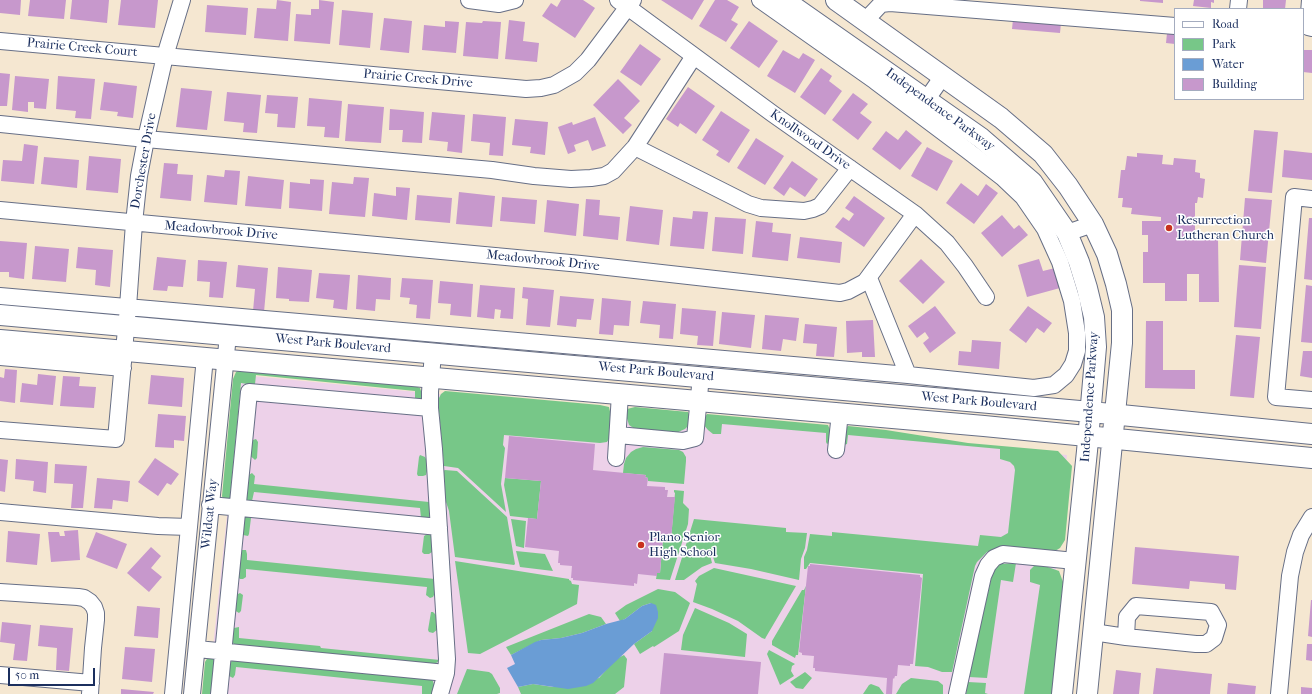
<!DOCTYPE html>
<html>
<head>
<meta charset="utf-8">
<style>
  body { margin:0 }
  #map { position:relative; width:1312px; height:694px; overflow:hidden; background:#f5e7d1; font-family:"IM FELL French Canon",serif }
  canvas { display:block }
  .legend { position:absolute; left:1174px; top:8px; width:130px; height:92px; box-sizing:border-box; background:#fff; border:1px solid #a4acbf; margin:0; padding:5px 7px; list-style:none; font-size:12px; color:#1b2f5e }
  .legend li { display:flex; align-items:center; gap:8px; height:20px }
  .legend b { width:20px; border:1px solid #a4acbf }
  .scale { position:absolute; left:8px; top:668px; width:87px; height:18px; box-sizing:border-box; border:2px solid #1b2f5e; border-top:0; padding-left:5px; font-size:12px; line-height:14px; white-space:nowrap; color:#1b2f5e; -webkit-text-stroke:3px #fff; paint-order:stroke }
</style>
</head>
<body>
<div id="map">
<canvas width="1312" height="694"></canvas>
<ul class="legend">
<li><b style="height:5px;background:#fff"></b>Road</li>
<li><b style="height:11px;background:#77c788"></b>Park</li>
<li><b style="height:11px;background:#6a9dd5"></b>Water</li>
<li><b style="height:11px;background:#c798cc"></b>Building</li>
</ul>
<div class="scale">50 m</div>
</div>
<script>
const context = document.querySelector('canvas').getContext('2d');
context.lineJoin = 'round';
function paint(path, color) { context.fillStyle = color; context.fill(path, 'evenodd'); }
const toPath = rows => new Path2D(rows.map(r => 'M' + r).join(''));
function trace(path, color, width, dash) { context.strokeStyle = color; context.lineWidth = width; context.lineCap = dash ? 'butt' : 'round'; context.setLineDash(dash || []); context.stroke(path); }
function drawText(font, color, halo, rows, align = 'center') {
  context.font = font + ' "IM FELL French Canon",serif'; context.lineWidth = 3; context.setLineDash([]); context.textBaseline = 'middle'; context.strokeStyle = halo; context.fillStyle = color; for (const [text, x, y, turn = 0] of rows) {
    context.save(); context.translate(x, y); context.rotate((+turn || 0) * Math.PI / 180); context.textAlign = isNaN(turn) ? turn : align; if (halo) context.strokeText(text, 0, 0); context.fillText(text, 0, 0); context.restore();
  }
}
paint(toPath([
  [242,375,1067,455,1044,694,208,694]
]), '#edd1e9');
paint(toPath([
  [240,370,415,386,420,388,422,394,422,398,421,399,415,399,415,391,256,375,255,384,253,385,241,383,230,498,227,500,223,499,222,496,233,379,236,372],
  [445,391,600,405,609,407,611,416,610,437,607,442,600,443,504,435,503,445,505,448,501,484,506,512,458,468,444,466,438,400,441,394],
  [635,407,688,412,690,417,689,425,685,429,676,433,635,429,629,425,626,415,627,409],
  [707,414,828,425,830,430,830,442,827,444,826,442,826,433,722,424,721,434,713,434,708,430,703,424,704,419],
  [848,426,886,430,968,443,1058,451,1072,466,1065,540,1060,548,1055,551,1003,546,987,552,977,562,975,566,952,672,942,672,928,667,915,666,923,574,810,563,806,569,804,569,804,557,807,550,810,534,832,536,832,532,978,546,980,535,1001,537,1008,533,1015,470,1014,466,1010,462,1000,459,1000,449,848,435,847,444,844,445,845,429],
  [256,439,258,442,257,458,255,460,254,459,249,455,250,444,253,440],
  [643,447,679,450,683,452,686,457,686,461,684,484,648,481,648,478,645,477,646,475,623,473,624,464,626,458,631,452,636,449],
  [420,455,425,457,426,459,427,471,426,475,423,476,418,476,417,474,419,457],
  [445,470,457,471,507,517,515,564,514,565,455,557,449,511,445,499,443,471],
  [252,473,255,476,254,484,429,502,430,516,427,519,421,518,420,508,254,492,252,501,247,501,245,497,247,476],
  [505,478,541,481,537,519,510,516,504,485],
  [674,490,684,491,683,503,689,509,688,524,670,580,656,579,657,573,660,573,663,538,671,539,675,493,674,492],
  [247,516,251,518,249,534,248,536,243,535,242,532,244,517],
  [511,519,526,521,524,548,516,546],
  [694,519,786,528,786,532,807,533,805,548,801,559,799,580,751,569,715,563,712,554,710,555,712,563,702,567,684,580,675,580],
  [429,533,432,537,432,552,429,554,424,554,422,552,424,536],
  [242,550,246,550,247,554,247,560,435,579,435,593,433,597,430,598,426,595,427,587,246,569,246,577,243,579,240,579,237,575,239,554],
  [516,551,545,554,553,571,520,567],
  [455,561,569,579,569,580,571,581,572,584,579,585,577,604,480,654,468,653],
  [1016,563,1013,582,1001,580,987,678,969,677,992,575,994,569,1000,564],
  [1034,566,1045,566,1059,571,1063,582,1052,694,1024,694,1040,585,1030,582,1030,570],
  [714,568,796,586,766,637,765,639,762,638,738,621,712,609,693,602,697,584,695,581,699,576],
  [806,586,798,655,796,655,795,658,772,645,772,641,802,590,804,590],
  [658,589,675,592,690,603,679,631,654,647,653,646,640,654,634,644,652,631,651,603,642,606,625,619,620,621,615,613,626,605],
  [240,593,243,595,241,611,239,613,234,610,236,595],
  [695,608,729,623,747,634,745,657,681,650,683,635],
  [431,612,433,612,437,616,438,629,433,633,429,632,428,630],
  [589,614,601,617,606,624,582,633,561,638,541,640,511,655,506,647],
  [239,627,239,638,320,646,321,648,440,660,435,664,236,646,232,642,232,632,234,628],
  [769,650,795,664,792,666,791,671,794,676,780,685,767,654],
  [624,655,627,659,624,687,615,694,521,694,518,687,533,684,553,687,599,678,616,659],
  [208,657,211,657,215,660,211,694,202,694,205,662],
  [235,659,430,679,433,681,435,688,432,694,422,694,422,686,236,667,235,675,233,678,229,676,228,673,229,663],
  [467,669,489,672,492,674,500,688,500,693,497,694,457,694],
  [805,672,812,678,803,689,796,688,790,682],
  [911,678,938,681,943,685,943,694,896,694,902,684],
  [968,682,986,683,985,693,988,694,966,694],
  [871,684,879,687,884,694,863,694,869,685]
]), '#77c788');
paint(toPath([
  [651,603,656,605,658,612,658,618,652,631,634,644,593,683,586,686,568,689,533,684,518,687,507,668,515,664,511,655,535,642,541,640,561,638,582,633,606,624,625,619,642,606]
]), '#6a9dd5');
paint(toPath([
  [0,0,21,0,20,15,0,13],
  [30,0,66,0,64,19,28,16],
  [72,0,109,0,107,23,70,19],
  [121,0,158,0,155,28,118,25],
  [277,0,291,2,288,41,254,38,257,8,276,9],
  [319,0,334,2,330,44,294,41,296,14,311,15,311,9,319,9],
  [561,0,583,0,595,8,575,38,542,16,551,3,557,7],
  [661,0,704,0,692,20],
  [715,0,727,0,739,7,731,20,738,24,726,42,699,26],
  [1140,0,1163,0,1163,3,1140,1],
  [1194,0,1214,0,1214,3,1211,2,1211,8,1193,6],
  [1263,0,1286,0,1285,9,1263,9],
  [207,5,248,8,246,35,205,32],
  [342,10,373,13,370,48,339,45],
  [384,18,412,21,409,53,380,50],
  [1013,19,1061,23,1060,33,1012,29],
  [509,20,525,22,523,41,539,43,537,62,505,59],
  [445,21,459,22,456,53,422,50,424,25,445,27],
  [483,21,501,22,498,59,463,56,466,22,482,23],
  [749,21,778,41,759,68,730,48],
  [1167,33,1175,34,1175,44,1166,43],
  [640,44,661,59,641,86,620,72],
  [783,50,799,59,803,53,815,60,795,93,767,76],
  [1303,50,1312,50,1312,73,1303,72],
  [821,68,832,76,829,81,842,91,825,115,800,97],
  [0,73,10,74,7,106,0,106],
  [15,76,49,79,46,109,34,108,34,102,28,102,28,112,12,110],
  [58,76,95,79,91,119,75,118,76,111,56,109],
  [618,79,640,101,624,118,632,125,623,134,593,105],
  [104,82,137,86,133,118,117,116,118,112,100,110],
  [688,87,715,106,696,134,680,123,678,127,666,119],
  [181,88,212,91,207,130,176,127],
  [227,92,261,95,257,133,243,132,244,123,224,121],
  [853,93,868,104,860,113,872,122,858,140,832,120],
  [267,95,298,97,295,128,277,127,278,114,265,113],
  [309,98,342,101,339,138,324,137,325,127,307,126],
  [348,104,384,107,381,143,345,141],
  [390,109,424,112,422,143,402,142,403,130,389,130],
  [721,111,750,130,729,163,716,155,719,151,702,140],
  [432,112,465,115,462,153,447,151,448,142,429,140],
  [473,114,506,117,503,156,489,155,490,143,471,141],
  [595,117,606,146,592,151,588,140,574,145,576,151,568,154,558,127,572,122,573,125],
  [515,119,548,122,545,155,530,153,531,147,512,145],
  [906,130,922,143,900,170,872,149,886,131,898,140],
  [1254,130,1278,132,1272,193,1248,191],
  [756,138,784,156,765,185,737,168],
  [24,144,38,146,34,184,1,181,3,160,22,161],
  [927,147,953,161,937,191,911,176],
  [1284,150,1312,153,1312,180,1282,177],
  [1137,153,1163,155,1162,164,1173,165,1174,158,1196,160,1195,172,1200,173,1200,178,1205,179,1203,198,1198,197,1197,203,1195,203,1195,238,1218,239,1219,302,1199,302,1199,274,1187,274,1187,301,1165,301,1165,283,1143,283,1143,252,1148,252,1148,235,1142,235,1142,221,1161,221,1161,217,1131,214,1132,208,1122,207,1123,198,1118,198,1121,170,1125,170,1127,156,1137,157],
  [89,156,121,159,118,193,86,190],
  [44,157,79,160,77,188,41,184],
  [792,161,818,179,805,197,790,187,784,196,773,188],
  [164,163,178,164,177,174,193,175,191,201,160,198],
  [225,170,240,171,237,205,204,202,207,175,224,177],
  [248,176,284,180,281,209,245,206],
  [354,177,369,178,365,217,329,214,332,182,353,184],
  [310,179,324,180,322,211,289,208,290,182,310,184],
  [961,183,978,196,986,184,998,193,974,224,946,203],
  [396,187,410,188,407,220,372,216,374,193,396,196],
  [459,192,495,196,492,227,456,224],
  [417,195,452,198,450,223,415,220],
  [854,196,885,218,864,247,835,227,843,217,849,221,854,214,845,208],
  [502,197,537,200,535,224,500,221],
  [1245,198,1272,200,1266,263,1240,260],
  [586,199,600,200,599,215,620,217,618,240,583,236],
  [547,200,579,204,576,236,544,232],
  [630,206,663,210,659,245,626,241],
  [693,211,708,212,704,249,670,246,673,217,692,219],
  [1002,215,1014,229,1019,225,1028,235,1002,257,981,233],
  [715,217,746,219,743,254,712,251],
  [1309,218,1312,218,1312,280,1304,279],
  [756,221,773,223,772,232,791,234,788,261,752,257],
  [800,237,842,242,840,263,797,258],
  [0,241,27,243,24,279,9,277,9,272,0,272],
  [35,246,69,249,66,282,32,279],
  [78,247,113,250,110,287,95,285,96,270,76,268],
  [157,257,186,260,183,287,168,286,167,291,153,290],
  [921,259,945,282,923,304,899,281],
  [1039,259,1043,271,1055,268,1060,288,1027,297,1018,265],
  [198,260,227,262,223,298,209,297,210,282,197,281],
  [238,265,268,268,264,312,253,311,255,289,236,287],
  [1239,265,1266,267,1261,329,1234,327],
  [278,267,312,270,309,302,289,301,289,299,276,298],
  [319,273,350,275,347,310,333,308,334,300,316,298],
  [358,275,391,278,390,300,376,299,375,311,356,309],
  [402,278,433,280,430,319,416,318,417,305,409,304,410,298,400,297],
  [440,281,473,284,471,317,450,315,451,304,438,303],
  [480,285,515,288,513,319,500,318,501,310,495,309,494,319,477,317],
  [1306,285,1312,286,1312,343,1301,342],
  [523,287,554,290,550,327,526,325,528,299,522,298],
  [560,296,594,299,591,320,577,319,576,327,557,325],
  [602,298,631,301,629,326,614,325,613,335,599,334],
  [643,301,676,304,673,339,659,338,660,325,640,323],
  [935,306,956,333,930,353,923,343,929,338,925,332,917,338,908,326],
  [1028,306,1052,323,1044,333,1037,328,1026,343,1009,330],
  [682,308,716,311,713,346,697,345,698,336,680,334],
  [722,312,755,315,751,348,719,344],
  [765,315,799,318,796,341,783,339,781,351,762,349],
  [873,320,875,357,862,357,862,352,847,353,846,321],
  [1146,321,1163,321,1163,370,1195,370,1195,389,1145,388],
  [805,324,837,327,834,357,816,356,817,344,803,343],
  [1236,335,1260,337,1254,398,1230,396],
  [972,340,1001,342,999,369,958,365,959,351,971,352],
  [1303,351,1312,351,1312,378,1300,376],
  [5,369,17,370,15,403,0,401,0,377,4,378],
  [38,374,56,376,53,405,20,402,22,383,37,385],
  [151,375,184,378,182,407,148,404],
  [63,376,80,377,79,386,96,387,94,408,60,406],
  [158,414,186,416,184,441,174,440,174,448,155,447],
  [509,436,595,444,593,470,646,475,645,477,648,478,647,486,665,487,665,490,668,490,667,497,675,497,671,539,663,538,660,573,657,573,657,576,638,574,637,584,634,583,634,586,573,580,573,578,571,578,572,566,560,565,560,563,558,563,559,551,525,547,528,518,537,519,541,481,505,478],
  [155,458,179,474,171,485,167,483,158,496,138,482],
  [0,459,8,460,5,492,0,491],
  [16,459,48,462,46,493,33,491,34,481,15,479],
  [55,464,87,466,83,508,71,508,73,484,54,483],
  [97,478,130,481,128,502,113,500,112,509,94,508],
  [78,530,80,560,51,562,48,532,59,532,60,536,65,536,64,531],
  [8,531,40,534,37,565,6,562],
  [96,532,127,544,117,569,86,557],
  [151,547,161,556,151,568,162,577,149,592,127,573],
  [1135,547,1239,556,1236,590,1225,589,1225,584,1190,581,1189,589,1132,584],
  [810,564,920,575,920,577,922,578,913,664,910,664,910,666,898,665,897,676,895,676,894,679,893,678,892,694,886,694,887,678,815,671,815,668,813,668,814,656,802,655,802,653,799,652,808,566,810,566],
  [1311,600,1312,600,1312,637,1308,636],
  [137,606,160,608,158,638,134,636],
  [2,622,31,625,27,661,13,660,15,644,0,642],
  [40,625,73,628,69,671,56,670,57,648,38,646],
  [1307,644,1312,644,1312,661,1306,660],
  [125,647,155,649,152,682,122,679],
  [664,653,761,662,758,694,660,694],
  [1156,668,1212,674,1210,694,1153,694],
  [1116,670,1141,673,1139,694,1113,694],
  [1228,683,1256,686,1255,694,1227,694],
  [1301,687,1312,688,1312,694,1301,694],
  [121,689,154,692,153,694,121,694]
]), '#c798cc');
const minor = toPath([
  [469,0,499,4,515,0],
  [618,0,773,114,915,214,947,243,965,266,986,297],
  [760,0,875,81,967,150,1003,178,1023,197,1045,229,1060,262,1072,301,1077,333,1077,351,1073,364,1066,375,1054,385,1034,388,908,375,869,278],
  [1310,0,1308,27,1312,28],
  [1238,9,1239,0],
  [865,21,881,4,890,3,1175,26],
  [0,41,526,89,541,88,554,85,575,73,588,60,633,0],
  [927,99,943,76],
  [0,124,146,139,492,170,534,176,571,179,591,178,604,176,613,171,635,147,694,56],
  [635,147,748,204,761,208,804,211,813,209,820,206,850,168],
  [1312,199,1294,197,1276,397,1312,400],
  [0,210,581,264,840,293,848,291,865,282,915,214],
  [1067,233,1093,224],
  [0,296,908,375],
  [433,352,430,392,430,408,434,449,447,659,446,673,440,694],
  [0,357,123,368],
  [0,430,116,439,128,307,134,223,139,176,147,134,165,56,182,0],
  [618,435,683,441,695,438,701,376],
  [836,450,840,413],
  [616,458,620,394],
  [210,505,439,527],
  [0,512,158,526,189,527,205,357],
  [0,592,78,597,84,598,90,602,94,607,96,613,96,620,93,648,90,694],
  [1093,632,1126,637,1196,644,1206,644,1214,638,1218,625,1211,612,1136,606,1127,617,1126,637],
  [197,649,446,673],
  [0,675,91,683],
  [173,694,189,527],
  [192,694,228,335],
  [219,694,249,392,430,408],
  [957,694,983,576,988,565,994,558,1003,554,1075,561],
  [1279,694,1290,576,1295,552,1301,535,1312,517]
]);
const major = toPath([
  [784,0,981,138,1032,182,1067,233,1079,262,1087,288,1094,317,1096,347,1087,451,1062,694],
  [836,0,1001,118,1043,154,1068,186,1093,224,1107,254,1116,284,1122,310,1122,343,1087,694],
  [0,315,1091,412,1312,434],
  [0,340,984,426,1312,458]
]);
trace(minor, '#676f86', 18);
trace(major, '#676f86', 22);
trace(minor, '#fff', 16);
trace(major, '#fff', 20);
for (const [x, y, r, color] of [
  [1169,228,4,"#c8321e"],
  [641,545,4,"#c8321e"]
]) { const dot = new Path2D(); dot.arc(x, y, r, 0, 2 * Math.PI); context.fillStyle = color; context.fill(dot); trace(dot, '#fff', 1.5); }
drawText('13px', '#1b2f5e', '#fff', [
  ["Prairie Creek Court",82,48,5],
  ["Prairie Creek Drive",418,79,5],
  ["Independence Parkway",940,110,36],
  ["Knollwood Drive",810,140,35],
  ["Dorchester Drive",144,161,-80],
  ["Meadowbrook Drive",221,231,5],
  ["Meadowbrook Drive",543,261,6],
  ["West Park Boulevard",333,344,5],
  ["West Park Boulevard",656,372,5],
  ["Independence Parkway",1090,397,-86],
  ["West Park Boulevard",979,402,5],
  ["Wildcat Way",210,514,-84]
]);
drawText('13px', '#1b2f5e', '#fff', [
  ["Resurrection",1177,221],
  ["Lutheran Church",1177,236],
  ["Plano Senior",649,538],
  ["High School",649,553]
], 'left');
</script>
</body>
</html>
